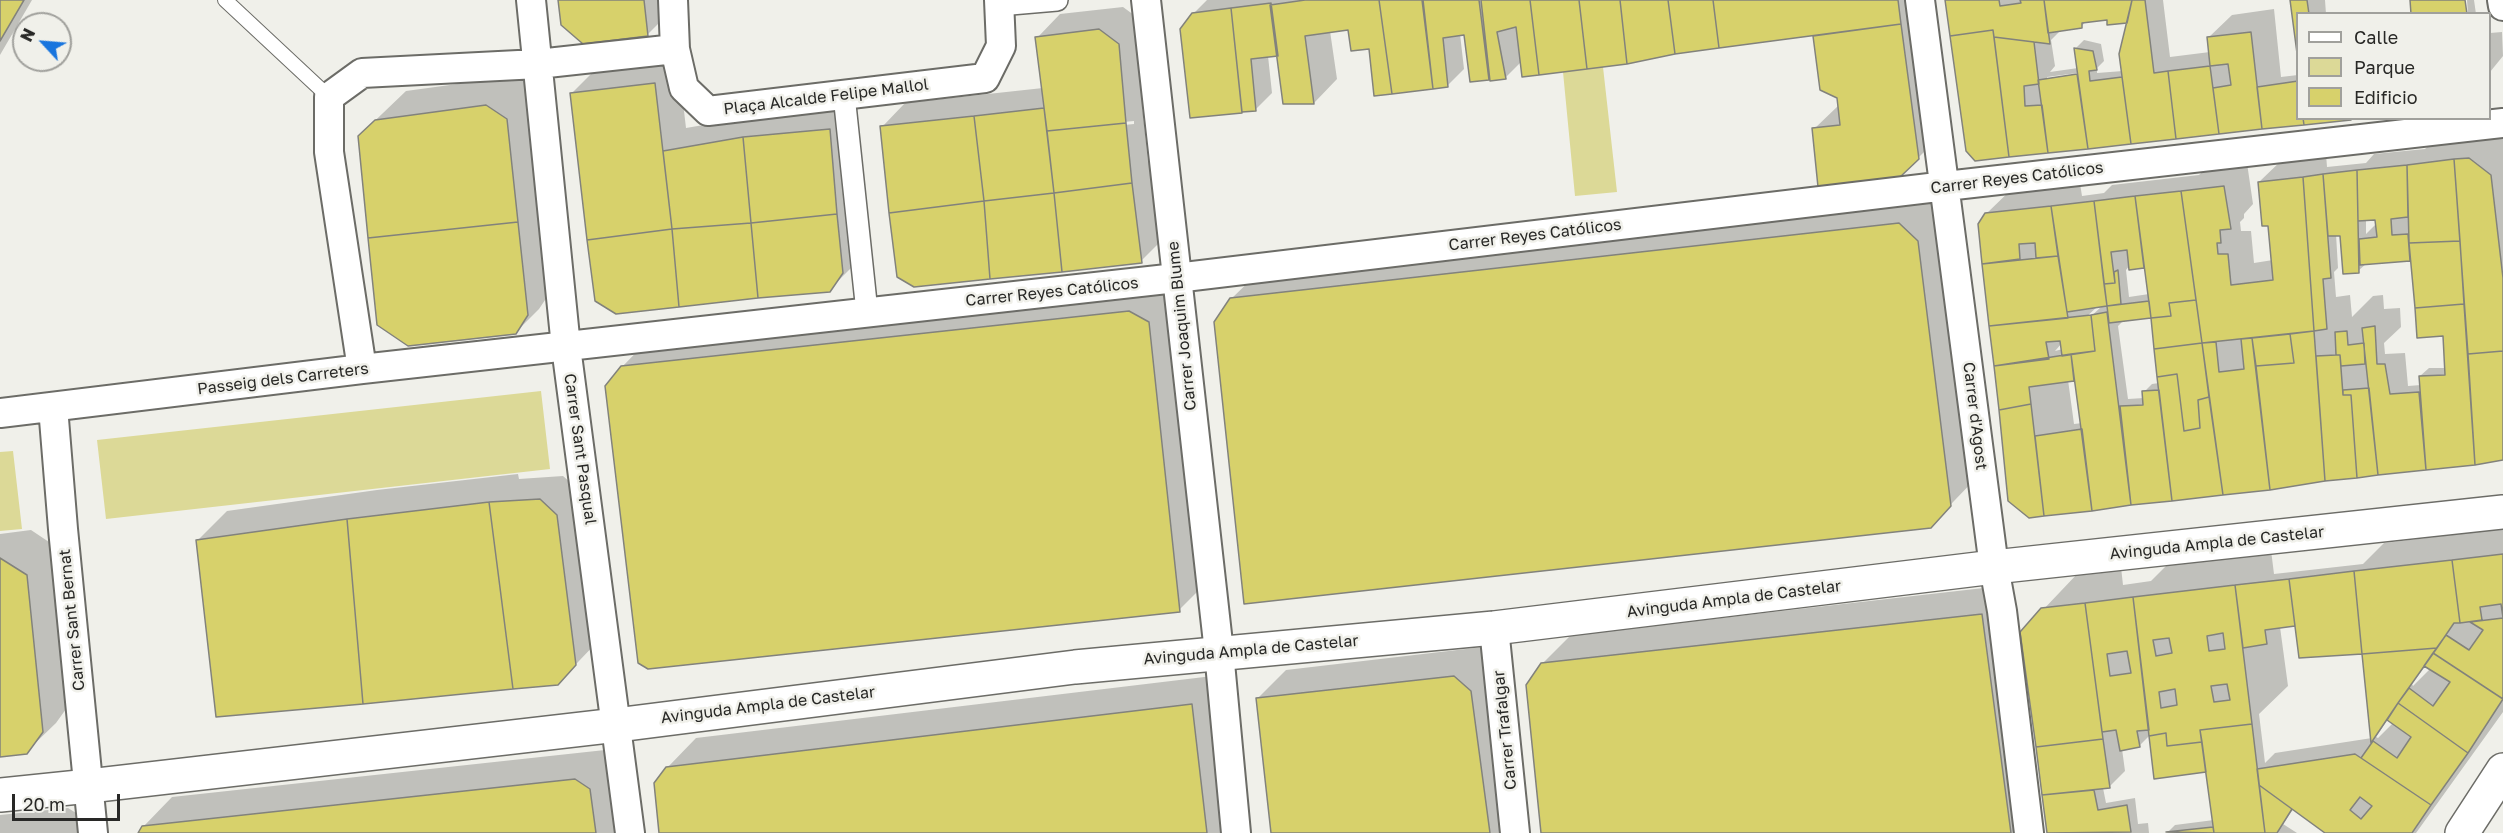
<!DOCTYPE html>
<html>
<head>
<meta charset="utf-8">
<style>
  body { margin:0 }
  #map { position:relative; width:2503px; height:833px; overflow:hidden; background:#f0f0ea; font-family:"Golos Text",sans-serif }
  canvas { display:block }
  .legend { position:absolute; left:2296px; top:12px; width:195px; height:108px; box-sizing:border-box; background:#f0f0ea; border:2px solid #a0a09c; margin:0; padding:8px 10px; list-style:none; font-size:18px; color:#282826 }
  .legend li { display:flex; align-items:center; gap:12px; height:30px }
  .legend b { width:30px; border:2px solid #a0a09c }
  .north { position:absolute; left:12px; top:12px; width:60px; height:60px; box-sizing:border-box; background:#f0f0ea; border:2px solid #a0a09c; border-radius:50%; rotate:296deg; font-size:16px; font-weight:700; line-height:24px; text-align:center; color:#282826 }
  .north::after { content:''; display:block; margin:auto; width:21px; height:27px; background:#1875de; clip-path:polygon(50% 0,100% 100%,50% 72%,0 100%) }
  .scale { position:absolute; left:12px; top:794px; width:108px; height:27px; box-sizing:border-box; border:3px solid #282826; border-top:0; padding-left:8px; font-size:18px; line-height:21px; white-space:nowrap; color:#282826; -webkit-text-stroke:4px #f0f0ea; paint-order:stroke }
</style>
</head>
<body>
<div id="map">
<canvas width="2503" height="833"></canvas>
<ul class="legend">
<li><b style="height:8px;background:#fff"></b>Calle</li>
<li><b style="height:16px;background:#dcd997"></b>Parque</li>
<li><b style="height:16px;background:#d7d16b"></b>Edificio</li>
</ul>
<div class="north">N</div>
<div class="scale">20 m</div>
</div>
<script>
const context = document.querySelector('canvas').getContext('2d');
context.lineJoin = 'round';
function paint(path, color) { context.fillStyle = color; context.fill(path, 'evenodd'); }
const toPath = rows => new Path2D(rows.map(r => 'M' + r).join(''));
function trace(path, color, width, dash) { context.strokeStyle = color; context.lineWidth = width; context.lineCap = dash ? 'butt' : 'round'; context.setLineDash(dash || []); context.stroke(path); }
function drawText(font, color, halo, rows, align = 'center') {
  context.font = font + ' "Golos Text",sans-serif'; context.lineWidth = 5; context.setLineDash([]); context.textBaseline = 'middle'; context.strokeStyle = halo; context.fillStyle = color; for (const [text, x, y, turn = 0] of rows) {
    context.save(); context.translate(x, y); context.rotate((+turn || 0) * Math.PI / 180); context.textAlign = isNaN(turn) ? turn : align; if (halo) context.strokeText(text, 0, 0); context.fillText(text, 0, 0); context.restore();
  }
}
paint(toPath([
  [1603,67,1617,192,1575,196,1563,72],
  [541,391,550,469,106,519,97,440],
  [13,451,22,529,0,531,0,452]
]), '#dcd997');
paint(toPath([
  [0,0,32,0,0,55],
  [560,0,670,0,671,11,647,35],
  [1207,0,1925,0,1942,134,1918,158,1814,129,1839,105,1838,97,1821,89,1814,34,1522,61,1505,78,1491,76,1488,79,1466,34,1460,34,1464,69,1447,86,1376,94,1370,47,1349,28,1330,31,1337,79,1314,103,1278,55,1268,56,1272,93,1256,109,1191,117,1193,14],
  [1946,0,2163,0,2170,57,2210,52,2208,38,2232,15,2274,9,2281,77,2298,75,2298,118,2347,118,1975,159],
  [2108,18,2129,21,2123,71,2097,73,2097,68,2104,61,2101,44,2084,40,2076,48,2078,68,2050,72,2055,66,2051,40,2061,30,2081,27,2087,20],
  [2085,72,2085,74,2047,80,2047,77],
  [2291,0,2325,0,2326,14,2298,14],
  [2467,0,2474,0,2476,14,2468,14],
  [1123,7,1142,21,1149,98,1142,105,1148,162,1155,161,1164,238,1141,261,882,127,905,103,1043,88,1037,38,1060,14],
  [1134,121,1134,124,1072,130,1072,127],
  [2502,32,2503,56,2490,72,2490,33],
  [678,60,686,128,768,114,852,106,853,266,829,290,616,312,572,93,595,70],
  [516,76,536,90,551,291,539,309,515,333,359,136,406,91],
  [2503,133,2503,458,2501,460,2030,517,1995,364,1979,224,1986,214,2016,185,2079,177,2082,196,2104,193,2112,185,2199,175,2206,168,2247,163,2253,204,2244,214,2244,218,2240,222,2241,231,2251,231,2254,263,2273,260,2269,224,2259,182,2283,159,2326,154,2327,167,2366,163,2374,154,2425,149,2432,142],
  [2376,218,2377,223,2366,234,2366,219],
  [2336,234,2341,234,2358,271,2367,263,2410,260,2412,257,2444,335,2446,368,2429,368,2420,376,2421,385,2408,386,2405,353,2385,354,2384,343,2401,327,2400,308,2384,309,2383,295,2373,296,2352,317,2350,295,2336,297,2334,272,2338,268],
  [2130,265,2131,268,2146,266,2149,294,2129,297,2126,270],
  [2098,306,2102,306,2086,321,2084,319],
  [2152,317,2159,383,2152,384,2144,392,2144,398,2128,399,2118,326,2124,320],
  [2062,343,2063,349,2055,351],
  [2075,379,2083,423,2074,424,2068,380],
  [1929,195,1946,211,1979,475,1930,526,1231,299,1261,270],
  [1158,283,1177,293,1208,581,1179,610,622,367,651,337],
  [518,474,519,479,563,476,580,491,599,640,558,683,198,540,227,511,377,490],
  [2503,529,2503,712,2416,833,2328,833,2294,808,2283,824,2297,833,2167,833,2175,825,2214,820,2207,768,2151,734,2139,746,2122,749,2125,771,2109,787,2103,788,2106,803,2135,798,2138,824,2148,823,2149,833,2049,833,2022,632,2079,572,2121,567,2123,585,2151,581,2171,561,2271,550,2274,574,2363,564,2384,543],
  [2296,625,2363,652,2372,738,2275,753,2265,763,2259,714,2288,686,2280,627],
  [2426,665,2431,668,2413,686,2412,684],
  [2388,719,2393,723,2378,738,2376,737],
  [31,530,55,546,71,702,56,723,26,752,0,755,0,534],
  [2010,585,2044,833,1543,833,1542,664,1571,635],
  [1483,647,1522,833,1272,833,1257,699,1286,670],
  [1221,675,1238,833,661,833,667,768,696,738],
  [605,750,628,833,140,833,143,827,172,797],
  [68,808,84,818,86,833,0,833,0,815]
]), '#0003');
const building = toPath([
  [0,0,24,0,0,41,0,0],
  [558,0,644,0,648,36,583,44,561,25,558,0],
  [1305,0,1379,0,1392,94,1374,96,1369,49,1351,51,1348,30,1305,36,1314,104,1283,104,1270,5,1305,0],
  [1379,0,1422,0,1433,89,1392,94,1379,0],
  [1423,0,1479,0,1489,80,1470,82,1464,35,1443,38,1448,87,1433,89,1423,0],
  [1481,0,1530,0,1539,75,1522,77,1516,27,1497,32,1506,79,1490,81,1481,0],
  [1530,0,1579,0,1587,69,1539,75,1530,0],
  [1579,0,1620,0,1627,64,1587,69,1579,0],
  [1620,0,1668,0,1675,54,1627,64,1620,0],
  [1668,0,1713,0,1719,48,1675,54,1668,0],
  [1713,0,1898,0,1901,24,1719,48,1713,0],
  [1945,0,1999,0,2000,6,2021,3,2020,0,2044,0,2050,44,1994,37,1993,30,1950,36,1945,0],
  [2044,0,2132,0,2127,23,2107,25,2107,20,2082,23,2082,28,2048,33,2044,0],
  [2132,0,2145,0,2154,73,2168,71,2176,139,2131,144,2119,54,2132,0],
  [2290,0,2307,0,2309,14,2298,14,2298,61,2290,0],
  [2410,0,2465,0,2467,14,2411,14,2410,0],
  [1271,3,1278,56,1251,59,1256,111,1242,112,1231,8,1271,3],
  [1231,8,1242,113,1190,118,1180,29,1192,13,1231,8],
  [1901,24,1919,159,1899,178,1818,187,1812,128,1840,125,1837,98,1820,90,1813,36,1901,24],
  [1099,29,1119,44,1126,123,1047,131,1035,37,1099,29],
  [1993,30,2009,157,1975,161,1966,151,1950,36,1993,30],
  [2251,32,2262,129,2219,134,2213,88,2231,85,2228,64,2210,66,2207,37,2251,32],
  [1994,37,2034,42,2039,84,2024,86,2025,106,2042,105,2048,153,2009,157,1994,37],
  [2074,48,2093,51,2097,70,2089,71,2090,81,2122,77,2131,144,2088,149,2074,48],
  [2210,66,2219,134,2176,139,2168,71,2210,66],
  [2077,74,2088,149,2048,153,2038,80,2077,74],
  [2298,81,2298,118,2303,118,2304,125,2262,129,2257,87,2298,81],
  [655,83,672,229,587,240,570,93,655,83],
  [486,105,507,119,518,222,368,238,358,136,375,120,486,105],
  [1044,108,1054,193,984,201,974,116,1044,108],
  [974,116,984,201,889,213,880,126,974,116],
  [2303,118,2350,118,2351,120,2304,125,2303,118],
  [1126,123,1132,183,1054,193,1047,131,1126,123],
  [830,129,837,214,751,223,743,137,830,129],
  [743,137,751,223,672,229,663,151,743,137],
  [2469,158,2491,175,2503,278,2503,351,2468,354,2454,159,2469,158],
  [2454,159,2460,241,2409,243,2407,165,2454,159],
  [2407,165,2408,217,2391,219,2392,235,2408,234,2410,261,2360,265,2359,239,2377,237,2375,220,2358,221,2357,170,2407,165],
  [2357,170,2359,273,2343,274,2340,236,2328,236,2323,174,2357,170],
  [2323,174,2331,278,2323,279,2327,329,2314,331,2303,177,2323,174],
  [2303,177,2314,331,2202,343,2181,191,2224,186,2231,229,2220,230,2221,243,2217,243,2218,254,2228,254,2231,285,2273,280,2268,226,2262,226,2258,182,2303,177],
  [1132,183,1142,263,1062,272,1054,193,1132,183],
  [2181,191,2196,300,2169,303,2171,316,2151,318,2135,196,2181,191],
  [1054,193,1062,272,990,279,984,201,1054,193],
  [2135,196,2144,268,2129,270,2127,250,2111,252,2115,283,2104,284,2094,201,2135,196],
  [984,201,990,279,914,287,897,277,889,213,984,201],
  [2094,201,2107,306,2067,312,2051,206,2094,201],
  [2051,206,2058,256,2036,258,2035,243,2019,244,2020,259,1982,264,1978,224,1985,213,2051,206],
  [837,214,843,273,830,292,758,298,751,223,837,214],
  [518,222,528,315,516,334,408,346,377,325,368,238,518,222],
  [751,223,758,298,679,307,672,229,751,223],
  [1899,223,1918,241,1951,506,1931,528,1244,604,1214,322,1230,298,1899,223],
  [672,229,679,307,616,314,595,301,587,240,672,229],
  [2460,241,2464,304,2415,308,2409,243,2460,241],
  [2058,256,2068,318,1989,326,1982,264,2058,256],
  [2118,270,2121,304,2107,306,2104,284,2115,283,2114,272,2118,270],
  [2196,300,2202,343,2154,349,2151,318,2171,316,2169,303,2196,300],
  [2149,301,2151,318,2109,323,2107,306,2149,301],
  [2464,304,2475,465,2426,470,2419,376,2445,375,2443,336,2417,338,2415,308,2464,304],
  [1129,311,1149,322,1180,612,648,669,638,663,605,386,621,366,1129,311],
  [2107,312,2131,505,2092,511,2071,354,2095,351,2091,315,2107,312],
  [2091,315,2095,351,2062,356,2060,341,2046,342,2049,359,1994,366,1989,326,2091,315],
  [2375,326,2377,364,2385,364,2390,394,2419,392,2426,470,2378,475,2362,328,2375,326],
  [2314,331,2325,481,2270,490,2256,366,2294,363,2290,334,2314,331],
  [2347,331,2348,345,2364,343,2365,364,2341,366,2340,355,2336,355,2335,332,2347,331],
  [2290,334,2294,363,2256,366,2252,338,2290,334],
  [2252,338,2270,490,2223,495,2202,343,2216,342,2219,372,2244,369,2241,339,2252,338],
  [2202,343,2209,397,2198,400,2200,428,2184,431,2177,374,2157,377,2154,349,2202,343],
  [2503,351,2503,460,2475,465,2468,354,2503,351],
  [2071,354,2074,381,2029,387,2031,404,1999,410,1994,366,2071,354],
  [2336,355,2340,355,2343,395,2351,395,2357,478,2325,481,2316,356,2336,355],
  [2177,374,2184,431,2200,428,2198,400,2209,397,2223,495,2172,501,2157,377,2177,374],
  [2369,388,2378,475,2357,478,2351,395,2343,395,2343,390,2369,388],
  [2159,390,2172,501,2131,505,2120,406,2143,405,2142,391,2159,390],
  [2031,404,2044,516,2029,518,2008,501,1999,410,2031,404],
  [2082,429,2092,511,2044,516,2035,436,2082,429],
  [540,499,557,515,576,665,558,685,513,689,489,502,540,499],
  [489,502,513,689,363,704,347,519,489,502],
  [347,519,363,704,216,717,196,540,347,519],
  [2503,554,2503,618,2501,604,2480,607,2482,620,2460,623,2452,560,2503,554],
  [0,558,27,575,43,732,27,754,0,757,0,558],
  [2452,560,2460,623,2454,623,2437,648,2362,654,2354,571,2452,560],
  [2354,571,2362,654,2299,658,2289,579,2354,571],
  [2289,579,2295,626,2265,630,2267,644,2243,648,2235,585,2289,579],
  [2235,585,2252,724,2200,730,2202,742,2167,746,2166,733,2149,736,2133,597,2235,585],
  [2223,633,2225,649,2209,651,2207,636,2223,633],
  [2169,638,2172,653,2156,656,2153,640,2169,638],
  [2227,684,2230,700,2214,702,2211,686,2227,684],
  [2175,689,2177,705,2161,708,2159,692,2175,689],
  [2133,597,2149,730,2137,731,2140,747,2120,751,2116,730,2102,732,2085,603,2133,597],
  [2127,651,2131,673,2110,676,2107,654,2127,651],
  [2085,603,2103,739,2036,747,2020,632,2041,608,2085,603],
  [1982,614,2011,833,1541,833,1526,685,1541,663,1982,614],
  [2503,618,2503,699,2433,653,2446,635,2469,650,2483,630,2470,622,2503,618],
  [2437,648,2398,703,2371,743,2362,654,2437,648],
  [2433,653,2503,699,2468,753,2398,703,2409,688,2433,706,2450,682,2424,666,2433,653],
  [1454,676,1471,691,1490,833,1271,833,1256,698,1454,676],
  [2398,703,2468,753,2431,805,2361,758,2373,741,2397,758,2411,737,2387,720,2398,703],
  [1192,704,1207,833,659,833,654,783,666,767,1192,704],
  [2252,724,2265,833,2214,833,2200,730,2252,724],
  [2166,733,2167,746,2202,742,2206,772,2154,779,2149,736,2166,733],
  [2103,739,2110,788,2042,795,2036,747,2103,739],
  [2355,754,2431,805,2412,833,2325,833,2259,785,2257,769,2355,754],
  [2360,797,2372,806,2361,819,2350,810,2360,797],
  [575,779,590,789,596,833,138,833,142,826,575,779],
  [2259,785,2292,809,2277,833,2265,833,2259,785],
  [2094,790,2098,810,2127,805,2131,832,2047,833,2042,795,2094,790],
  [2213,827,2214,833,2166,832,2213,827]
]);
paint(building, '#d7d16b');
trace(building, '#82827c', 1.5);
const service = toPath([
  [225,0,329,97]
]);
const pedestrian = toPath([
  [999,5,1057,0],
  [844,95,867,312]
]);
const minor = toPath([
  [531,0,566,347,630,833],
  [673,0,675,49,684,88,708,111,985,78,1001,46,999,0],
  [1146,0,1219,652,1236,833],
  [1920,0,1994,567,2002,611,2029,833],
  [2502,0,2503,6],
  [362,369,329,152,329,97,362,73,538,64,675,49],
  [53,407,63,529,93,833],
  [0,413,362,369,1176,278,1946,186,2503,123],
  [1494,628,1515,833]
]);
const secondary = toPath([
  [0,795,89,786,617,725,1075,667,1494,628,1994,567,2503,512],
  [2462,833,2503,770]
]);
trace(service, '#6c6c67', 16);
trace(pedestrian, '#6c6c67', 24);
trace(minor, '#6c6c67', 32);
trace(secondary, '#6c6c67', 36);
trace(service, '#fff', 14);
trace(pedestrian, '#fff', 21);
trace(minor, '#fff', 28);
trace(secondary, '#fff', 33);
drawText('16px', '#282826', '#f0f0ea', [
  ["Plaça Alcalde Felipe Mallol",826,97,-7],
  ["Carrer Reyes Católicos",2017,178,-7],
  ["Carrer Reyes Católicos",1535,235,-7],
  ["Carrer Reyes Católicos",1052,292,-6],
  ["Carrer Joaquim Blume",1182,326,-96],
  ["Passeig dels Carreters",283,379,-7],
  ["Carrer d'Agost",1975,416,83],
  ["Carrer Sant Pasqual",580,449,82],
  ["Avinguda Ampla de Castelar",2217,543,-6],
  ["Avinguda Ampla de Castelar",1734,599,-7],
  ["Carrer Sant Bernat",72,620,-96],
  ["Avinguda Ampla de Castelar",1251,650,-5],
  ["Avinguda Ampla de Castelar",768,705,-7],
  ["Carrer Trafalgar",1505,730,-96]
]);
</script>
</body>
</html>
